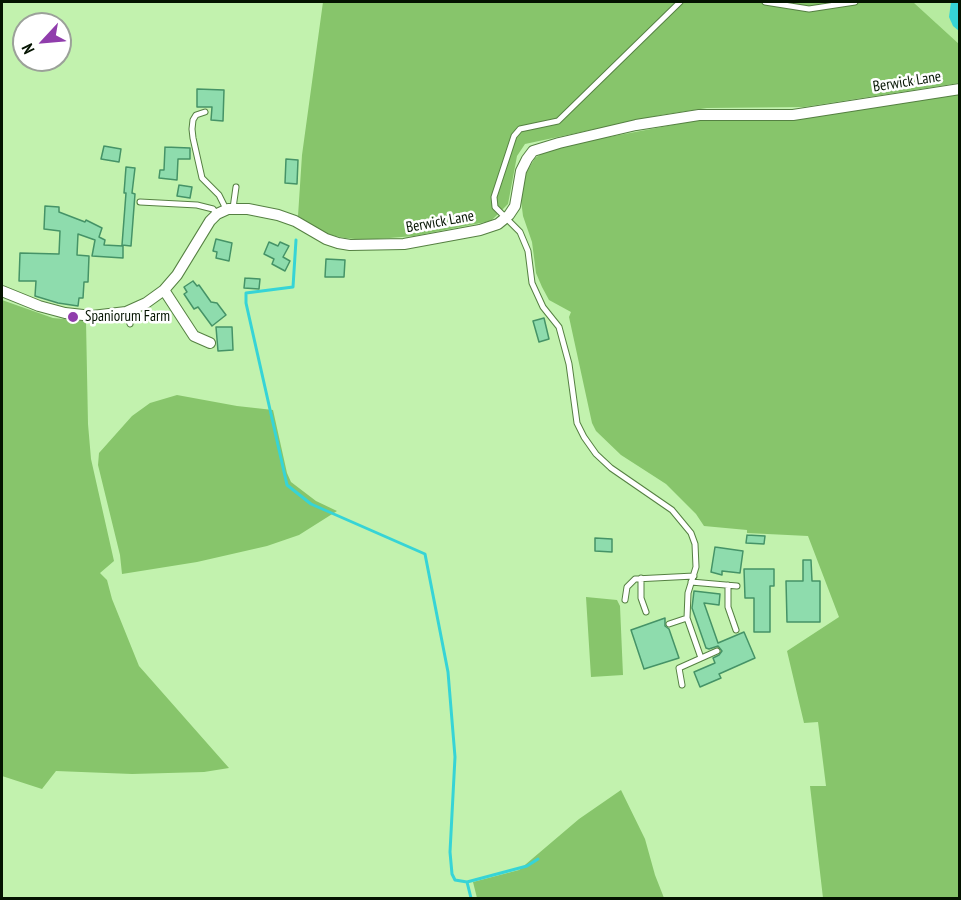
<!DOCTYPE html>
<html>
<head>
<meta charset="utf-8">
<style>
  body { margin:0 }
  #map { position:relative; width:961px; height:900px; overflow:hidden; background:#c2f2ae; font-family:"PT Sans Narrow",sans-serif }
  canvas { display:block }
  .frame { position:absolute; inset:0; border:3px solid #041300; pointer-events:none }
  .north { position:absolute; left:12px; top:12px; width:60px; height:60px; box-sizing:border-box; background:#fff; border:2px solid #9ba199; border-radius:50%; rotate:244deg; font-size:16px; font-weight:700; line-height:24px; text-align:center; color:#041300 }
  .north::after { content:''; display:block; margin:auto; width:21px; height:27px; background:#903dac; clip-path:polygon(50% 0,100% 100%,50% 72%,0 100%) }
</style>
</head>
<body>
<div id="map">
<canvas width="961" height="900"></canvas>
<div class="frame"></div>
<div class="north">N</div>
</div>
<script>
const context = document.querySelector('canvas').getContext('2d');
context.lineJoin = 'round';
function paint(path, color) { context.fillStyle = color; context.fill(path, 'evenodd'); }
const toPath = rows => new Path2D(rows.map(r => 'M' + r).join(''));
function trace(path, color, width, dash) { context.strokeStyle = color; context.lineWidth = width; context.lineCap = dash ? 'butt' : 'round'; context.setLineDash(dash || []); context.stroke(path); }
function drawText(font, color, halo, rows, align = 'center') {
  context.font = font + ' "PT Sans Narrow",sans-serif'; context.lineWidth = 5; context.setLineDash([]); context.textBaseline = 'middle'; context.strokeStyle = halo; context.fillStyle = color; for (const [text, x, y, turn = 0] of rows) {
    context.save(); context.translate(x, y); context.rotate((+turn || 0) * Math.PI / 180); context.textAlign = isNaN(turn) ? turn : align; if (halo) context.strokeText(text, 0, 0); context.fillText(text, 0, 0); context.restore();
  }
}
paint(toPath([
  [913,2,959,2,959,44]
]), '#b6eba0');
paint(toPath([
  [323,2,913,2,959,44,959,83,804,107,707,108,661,115,525,144,517,156,508,204,491,221,414,236,365,240,345,238,326,234,298,216,302,155],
  [959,94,959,898,823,898,810,786,826,786,818,722,804,723,787,651,839,617,808,536,747,533,747,530,704,526,696,514,666,484,621,455,596,431,592,423,569,317,571,312,549,300,542,287,536,273,532,242,523,216,521,200,526,173,535,158,550,148,699,120],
  [2,300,53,318,86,321,88,424,91,459,114,561,100,573,107,580,112,599,139,666,229,768,204,772,132,774,56,771,42,789,2,776],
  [177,395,237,406,273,410,287,473,291,482,316,501,337,511,299,535,267,546,197,562,122,574,120,555,98,465,99,453,132,416,150,403],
  [586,597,617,600,620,606,623,675,591,677],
  [621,790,645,839,655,875,664,898,477,898,473,882,519,870,579,819]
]), '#87c56b');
paint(toPath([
  [951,2,959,2,959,31,953,26,949,17]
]), '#36d4d6');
trace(toPath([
  [296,240,293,287,246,293,246,303,287,485,311,504,425,554,448,672,455,757,450,852,452,874,455,880,467,882,527,866,538,859],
  [467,882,471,898]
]), '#36d4d6', 3);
const building = toPath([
  [197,89,224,90,223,121,211,120,212,107,197,107,197,89],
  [104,146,121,149,119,162,101,159,104,146],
  [165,147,190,148,190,159,178,159,177,180,159,178,160,170,164,170,165,147],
  [286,159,298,160,297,184,285,183,286,159],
  [126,167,135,168,132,193,135,194,131,246,122,245,126,193,124,193,126,167],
  [179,185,192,187,190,198,177,196,179,185],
  [45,206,59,207,59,212,85,222,86,220,102,228,99,237,105,240,104,245,123,246,123,258,92,256,95,240,78,234,77,255,89,256,88,282,84,282,83,298,79,298,78,306,58,303,35,296,36,281,19,281,20,253,59,254,60,231,44,229,45,206],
  [216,239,232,243,229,261,216,258,217,252,213,251,216,239],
  [269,242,278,246,280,242,289,246,283,257,290,261,285,271,272,264,274,259,264,254,269,242],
  [326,259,345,260,344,277,325,277,326,259],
  [245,278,260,279,259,289,244,288,245,278],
  [193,281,197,286,199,285,211,302,217,303,226,315,212,326,198,307,194,309,184,294,187,292,184,287,193,281],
  [544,318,549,339,539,342,533,321,544,318],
  [216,327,232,327,233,350,218,351,216,327],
  [747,535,765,536,764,544,746,543,747,535],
  [595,538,612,539,612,552,595,551,595,538],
  [715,547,743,551,740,573,722,571,722,575,711,572,715,547],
  [803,560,811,560,812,581,820,581,820,622,787,622,786,581,803,581,803,560],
  [744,569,774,569,774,586,770,586,770,632,754,632,754,598,745,598,744,569],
  [694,591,720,594,719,605,704,603,718,643,744,632,755,658,719,674,721,678,700,687,694,672,715,663,713,658,719,655,722,651,718,646,709,649,706,648,692,608,694,591],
  [665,618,665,626,669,629,679,658,644,669,631,630,665,618]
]);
paint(building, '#8edcad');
trace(building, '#459367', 1.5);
const service = toPath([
  [680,2,558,121,520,129,514,136,494,197,495,207,520,232,528,251,532,283,543,307,559,327,569,364,577,423,584,437,596,454,611,468,672,510,691,533,695,544,696,567,688,593,687,618,701,658],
  [765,2,809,9,855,2],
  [205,112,196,115,193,120,192,129,193,138,202,178,219,195,226,209],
  [140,202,197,205,213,209,217,214],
  [233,208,236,187],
  [126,312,130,324],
  [641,578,641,598,646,612],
  [691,582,737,586],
  [728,585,728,607,736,630],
  [625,600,627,587,635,579,694,576],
  [669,624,687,618],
  [682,685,679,668,717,651]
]);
const minor = toPath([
  [164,290,194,336,210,343],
  [2,291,39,306,65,313,92,316,126,312,146,303,164,290,177,275,210,221,217,214,228,209,248,209,278,215,295,221,326,239,338,243,350,245,404,244,480,230,498,224,509,215,515,206,521,171,527,159,533,151,559,143,636,125,699,115,793,115,960,89]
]);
trace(service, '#558042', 7);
trace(minor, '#558042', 12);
trace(service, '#fff', 5);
trace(minor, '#fff', 10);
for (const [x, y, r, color] of [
  [73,317,6,"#903dac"]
]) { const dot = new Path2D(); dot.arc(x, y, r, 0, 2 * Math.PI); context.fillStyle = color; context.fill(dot); trace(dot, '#fff', 2); }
drawText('15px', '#041300', '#fff', [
  ["Berwick Lane",907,82,-9],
  ["Berwick Lane",440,222,-10]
]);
drawText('15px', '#041300', '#fff', [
  ["Spaniorum Farm",85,317]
], 'left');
</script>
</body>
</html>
